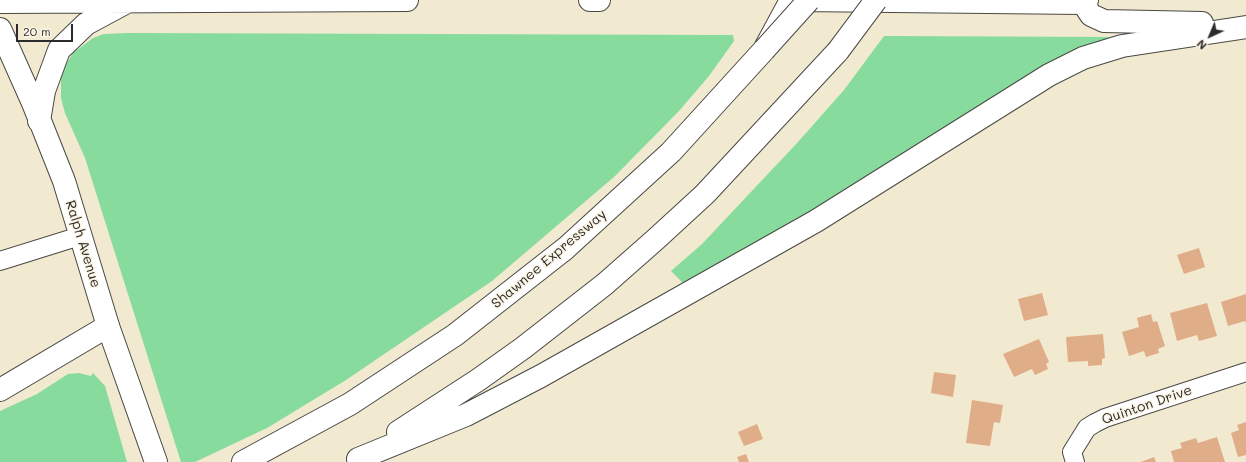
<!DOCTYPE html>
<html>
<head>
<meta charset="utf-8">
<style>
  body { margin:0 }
  #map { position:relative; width:1246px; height:462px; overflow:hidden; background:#f1ead0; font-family:Mali,sans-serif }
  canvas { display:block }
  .north { position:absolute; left:1190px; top:16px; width:40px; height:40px; -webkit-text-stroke:3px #fcf5e5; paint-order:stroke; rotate:224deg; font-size:11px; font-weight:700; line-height:16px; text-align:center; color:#2b2b2b }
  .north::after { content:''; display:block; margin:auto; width:14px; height:18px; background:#2b2b2b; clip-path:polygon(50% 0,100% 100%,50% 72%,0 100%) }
  .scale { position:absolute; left:16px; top:24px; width:57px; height:18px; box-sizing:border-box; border:2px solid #2b2b2b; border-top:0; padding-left:5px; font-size:12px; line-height:14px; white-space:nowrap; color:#2b2b2b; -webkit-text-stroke:3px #fcf5e5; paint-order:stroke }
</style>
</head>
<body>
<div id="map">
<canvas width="1246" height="462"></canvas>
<div class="north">N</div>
<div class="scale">20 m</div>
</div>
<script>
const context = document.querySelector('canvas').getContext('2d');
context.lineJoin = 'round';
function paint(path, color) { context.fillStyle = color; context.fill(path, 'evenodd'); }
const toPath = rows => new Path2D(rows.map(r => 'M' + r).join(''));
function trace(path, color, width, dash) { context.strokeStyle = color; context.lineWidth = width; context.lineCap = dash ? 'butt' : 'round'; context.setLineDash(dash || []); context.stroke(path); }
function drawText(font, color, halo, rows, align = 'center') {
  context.font = font + ' Mali,sans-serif'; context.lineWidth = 3; context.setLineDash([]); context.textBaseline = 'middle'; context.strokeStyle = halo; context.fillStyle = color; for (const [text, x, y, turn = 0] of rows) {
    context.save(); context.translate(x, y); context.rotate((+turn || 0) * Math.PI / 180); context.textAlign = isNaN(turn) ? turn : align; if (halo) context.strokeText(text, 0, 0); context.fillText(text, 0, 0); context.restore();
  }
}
paint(toPath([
  [128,33,733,35,734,41,709,76,679,111,614,177,492,281,346,380,267,428,195,462,181,462,85,158,65,113,61,98,61,77,66,64,73,53,93,38,104,34],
  [884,36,1112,37,1111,39,781,231,684,284,671,271,702,244,798,142,844,90],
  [79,373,91,376,93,373,105,386,127,462,0,462,0,411,37,394,68,374]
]), '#87db9d');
paint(toPath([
  [1199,248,1205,267,1184,274,1177,255],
  [1042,293,1048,315,1024,321,1018,299],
  [1246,294,1246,324,1245,321,1228,326,1221,302],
  [1207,303,1217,336,1199,341,1197,335,1177,341,1170,313],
  [1151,314,1153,322,1157,321,1165,346,1158,349,1159,353,1146,357,1144,351,1129,356,1122,332,1139,327,1137,318],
  [1103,334,1105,358,1102,359,1102,365,1088,366,1088,361,1068,362,1066,337],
  [1039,339,1049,362,1046,364,1048,369,1035,375,1032,369,1014,377,1003,354],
  [934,372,956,375,953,397,931,393],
  [972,400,1003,405,1000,423,994,422,990,446,966,443],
  [1246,422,1246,455,1238,457,1231,433,1239,430,1237,425],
  [757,424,763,439,744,446,738,432],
  [1217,437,1225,462,1174,462,1171,451,1182,448,1180,443,1196,438,1198,443],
  [746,454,749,462,739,462,737,457],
  [1154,457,1156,462,1141,462]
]), '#e0ad89');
const street = toPath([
  [0,261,80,236],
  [1075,462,1072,452,1087,428,1095,423,1105,418,1246,372]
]);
const secondary = toPath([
  [0,2,407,0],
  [0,29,33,103,64,181,108,326,156,462],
  [39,121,44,91,59,50,86,24,127,2]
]);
const highway = toPath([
  [590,0,599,0],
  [797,0,1083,3,1087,0],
  [1083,3,1091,15,1104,21,1202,23],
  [0,390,108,326],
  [398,432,478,380,523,348,605,284,656,239,705,194,838,51],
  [358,459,466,415,541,376,816,221,1049,75,1083,58,1122,46,1246,27],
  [243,462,350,404,455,335,566,248,671,152,764,50,791,0]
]);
trace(street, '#494844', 20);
trace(secondary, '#494844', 24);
trace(highway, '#494844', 24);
trace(street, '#fff', 18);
trace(secondary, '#fff', 22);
trace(highway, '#fff', 22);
const highwayBridge = toPath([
  [764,50,809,0],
  [838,51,876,0]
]);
trace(highwayBridge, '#494844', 24, []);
trace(highwayBridge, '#fff', 22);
drawText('14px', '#2b2b2b', '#fcf5e5', [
  ["Ralph Avenue",83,244,73],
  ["Shawnee Expressway",549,259,-40],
  ["Quinton Drive",1147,405,-19]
]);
</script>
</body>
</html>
